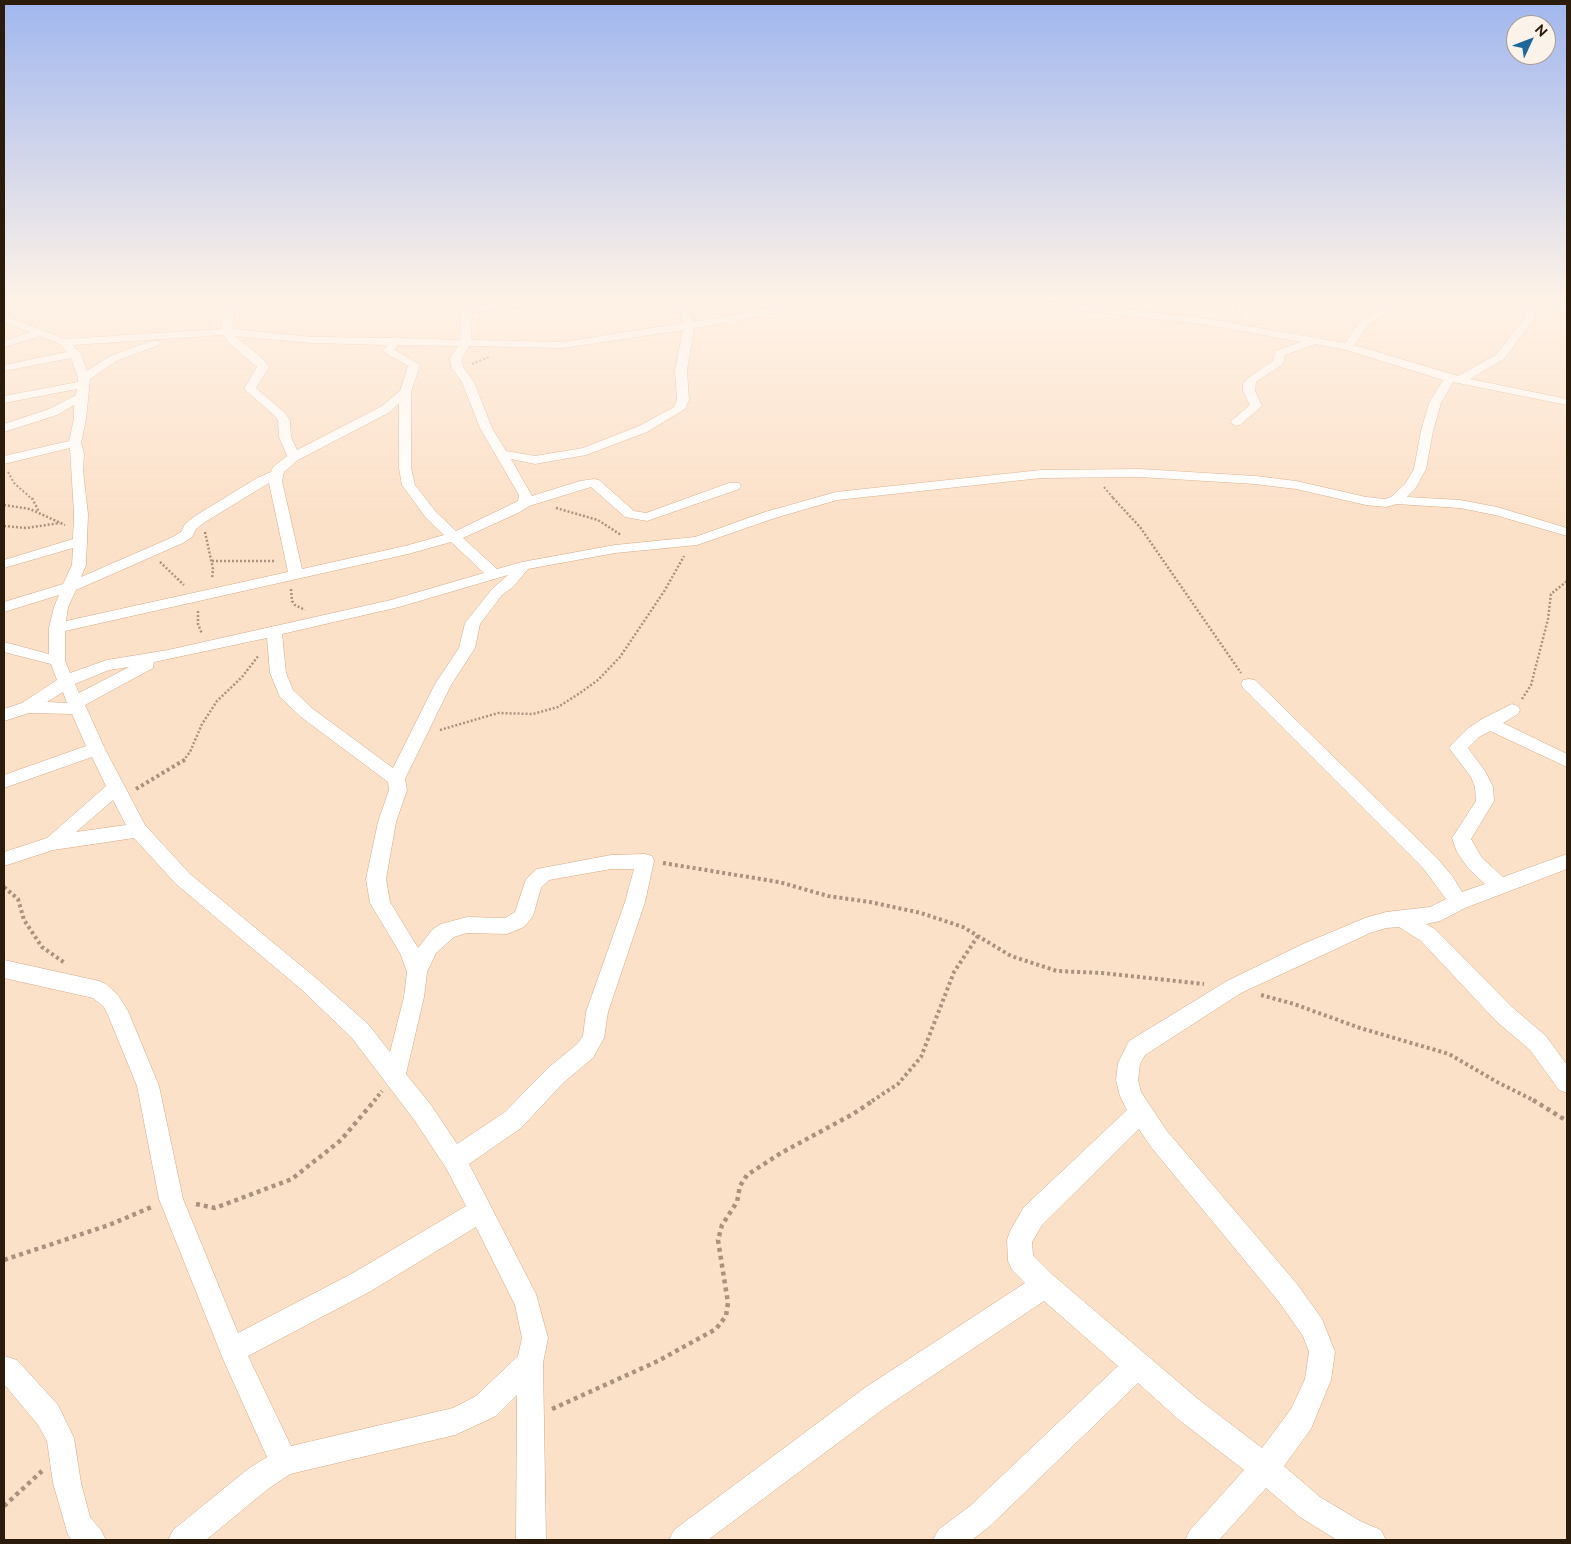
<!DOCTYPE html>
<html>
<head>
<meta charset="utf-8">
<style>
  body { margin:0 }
  #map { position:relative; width:1571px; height:1544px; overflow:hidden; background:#fce1c9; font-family:Raleway,sans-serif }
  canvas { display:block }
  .frame { position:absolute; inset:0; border:5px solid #2b1b0b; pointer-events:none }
  .north { position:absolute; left:1506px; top:15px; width:50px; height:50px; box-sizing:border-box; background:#fbf2ea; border:1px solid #a89c91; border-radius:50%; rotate:47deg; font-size:14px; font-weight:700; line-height:20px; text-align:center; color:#2b1b0b }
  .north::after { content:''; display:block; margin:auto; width:18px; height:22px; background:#1d679a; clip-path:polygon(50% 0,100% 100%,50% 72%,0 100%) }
</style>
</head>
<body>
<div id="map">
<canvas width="1571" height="1544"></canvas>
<div class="frame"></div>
<div class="north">N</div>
</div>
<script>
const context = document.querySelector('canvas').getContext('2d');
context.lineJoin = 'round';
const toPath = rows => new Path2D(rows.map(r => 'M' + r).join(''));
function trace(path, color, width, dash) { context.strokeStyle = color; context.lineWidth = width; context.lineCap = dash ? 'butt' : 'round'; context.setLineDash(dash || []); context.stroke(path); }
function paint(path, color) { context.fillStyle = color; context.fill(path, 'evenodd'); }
const minor = toPath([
  [12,298,27,298,4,307,4,301,12,298],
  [226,298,236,298,232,329,312,337,391,338,395,337,399,338,460,340,462,298,472,298,472,306,536,298,565,298,560,301,472,313,471,340,563,342,683,323,674,298,684,298,693,322,766,309,811,298,828,298,827,300,766,315,694,328,687,370,689,400,685,409,647,432,586,455,535,464,511,459,532,496,580,481,594,479,599,480,634,511,646,513,729,483,739,483,741,486,739,489,647,521,625,517,591,487,529,506,520,512,463,538,497,569,522,562,615,545,695,537,765,512,836,492,1041,470,1140,469,1255,476,1296,481,1366,497,1385,499,1391,497,1405,484,1414,469,1421,431,1429,403,1443,380,1346,350,1315,344,1285,355,1283,364,1256,382,1255,391,1262,406,1240,425,1236,426,1230,422,1250,405,1243,391,1243,384,1248,378,1273,361,1275,351,1301,342,1203,324,995,301,990,298,1023,298,1203,318,1345,343,1359,322,1395,298,1407,298,1367,326,1354,345,1458,376,1496,355,1524,319,1528,298,1538,298,1534,319,1504,359,1470,379,1567,399,1567,405,1453,382,1441,403,1433,431,1426,469,1415,489,1407,497,1460,500,1497,507,1567,528,1567,536,1495,515,1460,508,1397,504,1386,507,1366,505,1296,489,1255,484,1140,477,1041,478,837,500,775,518,697,545,615,553,528,569,514,586,502,595,480,624,475,648,451,685,405,779,407,790,396,822,386,879,390,902,418,948,433,929,441,924,467,917,505,918,515,912,526,879,537,869,611,855,645,854,652,856,654,861,645,902,608,1012,604,1038,593,1058,564,1082,521,1128,469,1164,536,1294,548,1338,543,1363,546,1540,516,1540,517,1395,496,1416,455,1435,290,1474,268,1489,206,1540,168,1540,173,1530,248,1469,267,1457,223,1359,159,1199,137,1086,108,1015,104,1007,93,998,4,978,4,960,99,981,106,984,118,995,128,1011,159,1086,183,1199,238,1333,353,1273,466,1206,446,1168,415,1121,352,1038,302,990,176,884,134,838,53,850,4,866,4,852,47,838,106,786,92,757,4,788,4,775,86,746,72,714,29,713,4,721,4,709,22,703,57,680,51,664,4,652,4,642,49,654,49,628,54,607,59,595,4,612,4,602,63,584,72,565,73,548,4,568,4,560,73,539,74,514,70,448,4,464,4,456,69,441,74,419,74,405,57,415,4,432,4,424,49,409,76,395,77,389,4,403,4,396,78,382,78,378,71,358,4,371,4,365,67,352,60,344,40,336,4,347,4,341,30,332,4,322,4,315,65,339,221,329,226,298],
  [683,330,675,370,677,400,674,407,639,426,583,448,535,456,506,451,492,428,474,382,463,367,462,358,469,346,563,348,683,330],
  [223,335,230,344,257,367,244,389,275,416,278,421,279,437,287,456,273,467,271,472,257,478,195,516,185,524,181,532,173,537,81,577,86,565,88,514,83,471,84,454,81,443,86,419,90,379,118,360,159,345,160,343,159,341,151,341,110,356,87,371,81,354,73,345,223,335],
  [235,336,312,343,387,345,383,351,385,353,408,366,400,391,382,406,297,450,291,437,290,421,286,414,256,388,269,367,263,359,235,336],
  [398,345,458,346,450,358,451,367,462,382,480,428,519,495,518,501,456,531,436,512,415,485,411,468,411,392,420,365,395,350,398,345],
  [399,403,399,468,402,485,426,518,444,535,405,546,302,569,282,481,284,472,298,460,390,412,399,403],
  [269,483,288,572,66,621,68,607,76,590,183,543,192,537,196,529,205,522,269,483],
  [451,542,484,573,391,600,168,650,107,660,70,673,65,661,65,631,408,554,451,542],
  [508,575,492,589,465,623,459,648,435,684,393,768,313,709,293,690,286,673,282,634,399,607,508,575],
  [267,638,270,673,280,697,301,717,388,782,389,790,378,822,366,879,370,903,400,953,407,972,404,997,390,1052,368,1024,316,978,190,874,145,825,105,749,85,705,153,668,154,662,267,638],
  [129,667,79,693,75,684,109,670,129,667],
  [63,692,67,703,47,702,63,692],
  [113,800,126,825,76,832,113,800],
  [611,869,634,869,625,902,586,1012,583,1036,577,1044,548,1068,505,1112,457,1144,431,1105,406,1074,424,997,427,972,436,953,454,937,467,933,507,934,524,927,533,916,541,888,549,880,611,869],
  [476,1227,515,1305,522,1338,518,1356,476,1396,453,1408,291,1446,248,1356,371,1291,476,1227],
  [1249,679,1255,680,1437,858,1453,877,1462,892,1485,884,1468,868,1457,852,1452,838,1476,801,1475,787,1471,777,1449,748,1452,744,1467,729,1482,719,1512,704,1518,706,1520,710,1518,714,1503,723,1567,754,1567,767,1490,731,1479,737,1468,748,1485,771,1493,787,1494,801,1471,839,1482,858,1503,877,1567,854,1567,869,1465,908,1440,921,1426,924,1435,929,1512,1007,1546,1036,1567,1065,1567,1093,1559,1090,1530,1050,1496,1021,1421,941,1399,927,1386,928,1370,933,1241,993,1145,1055,1140,1064,1138,1080,1141,1092,1167,1131,1297,1284,1322,1319,1335,1352,1331,1380,1311,1429,1284,1466,1320,1497,1360,1521,1381,1530,1386,1540,1337,1540,1300,1517,1266,1488,1219,1540,1185,1540,1190,1530,1244,1470,1178,1419,1138,1383,990,1526,972,1540,933,1540,938,1530,970,1506,1118,1366,1044,1301,886,1407,708,1540,669,1540,674,1530,866,1387,1025,1283,1012,1270,1008,1261,1007,1240,1010,1231,1024,1207,1127,1110,1120,1096,1116,1080,1118,1063,1129,1041,1227,981,1303,944,1365,918,1386,912,1430,907,1446,899,1423,868,1243,688,1241,684,1243,680,1249,679],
  [1139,1129,1151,1147,1279,1302,1303,1336,1309,1352,1305,1379,1291,1409,1262,1448,1198,1399,1054,1276,1033,1255,1032,1242,1042,1225,1139,1129],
  [4,1356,17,1360,58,1405,74,1438,81,1483,90,1517,101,1530,106,1540,72,1540,68,1535,53,1483,47,1441,38,1425,4,1384,4,1356]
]);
trace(minor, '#d4a982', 1);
trace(toPath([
  [1232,298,1242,316],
  [472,364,489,357],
  [8,472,14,483,32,499],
  [1104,487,1114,499]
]), '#aa937e', 2, [2, 2]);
trace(toPath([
  [32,498,39,512],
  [1113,498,1140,527,1241,673],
  [4,505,30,509,65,525],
  [556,508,598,520,621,535],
  [4,526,26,528,60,523],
  [205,532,213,569,212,579],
  [212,561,276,561],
  [160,562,184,585],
  [291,589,292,601,295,605,305,610],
  [198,611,198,624,202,634],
  [1522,699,1531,685,1548,619,1551,594,1567,581],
  [440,730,498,713,533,714,558,707,580,693,598,680,620,657,665,590,684,556],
  [183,761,190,752,202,724,217,701,242,677,259,655]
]), '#aa937e', 2.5, [2, 2]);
trace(toPath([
  [136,789,186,759],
  [663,863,779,882,828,896,870,902,921,913,963,927,1011,956,1057,971,1102,973,1204,984],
  [4,887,18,899,24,920,42,947,65,963],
  [1261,995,1294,1004,1360,1028,1449,1054,1497,1082,1535,1101],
  [374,1101,382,1091],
  [872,1101,898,1084,921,1057,954,972,978,936]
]), '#aa937e', 4, [3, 3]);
trace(toPath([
  [1533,1100,1567,1121],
  [196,1204,215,1208,292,1179,341,1140,375,1100],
  [4,1260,109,1225,154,1206],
  [552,1409,658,1361,716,1329,726,1316,728,1303,718,1240,722,1225,737,1202,740,1186,747,1175,781,1153,853,1114,874,1100],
  [4,1506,42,1471]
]), '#aa937e', 4.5, [4, 4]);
paint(minor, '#fff');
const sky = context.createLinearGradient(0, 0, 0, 514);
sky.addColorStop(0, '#a1b7ef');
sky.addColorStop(0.58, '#fef2e7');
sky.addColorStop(1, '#fef2e700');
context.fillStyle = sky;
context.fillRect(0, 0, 1571, 514);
</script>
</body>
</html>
